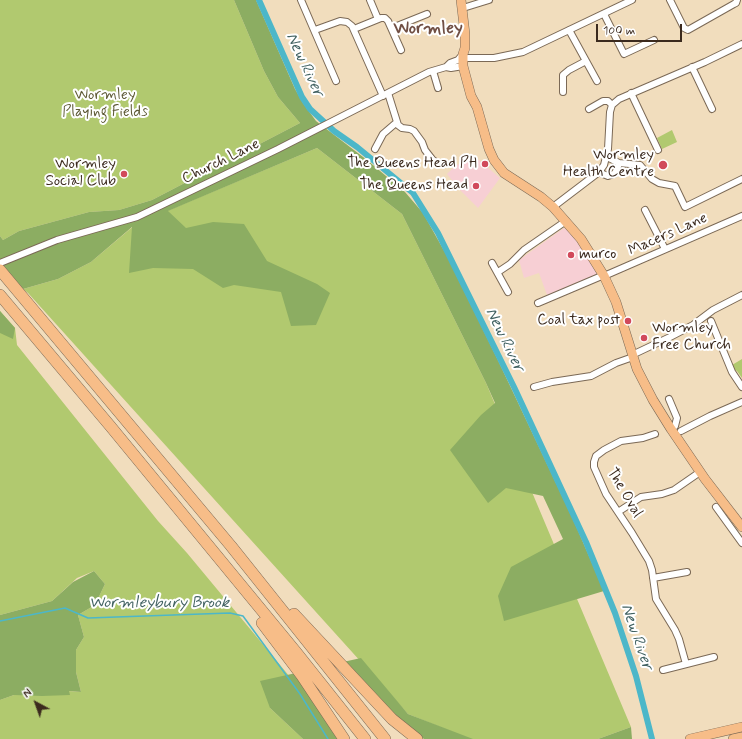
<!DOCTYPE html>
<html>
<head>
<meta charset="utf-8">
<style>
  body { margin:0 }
  #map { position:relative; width:742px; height:739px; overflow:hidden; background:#f1ddbd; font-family:Mynerve,sans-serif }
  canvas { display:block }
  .north { position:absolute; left:16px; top:683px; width:40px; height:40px; -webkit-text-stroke:3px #fff; paint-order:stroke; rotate:319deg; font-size:11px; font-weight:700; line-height:16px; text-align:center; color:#3b2a1e }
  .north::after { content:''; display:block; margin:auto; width:14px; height:18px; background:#3b2a1e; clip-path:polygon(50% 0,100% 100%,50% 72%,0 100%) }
  .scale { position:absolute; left:596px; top:24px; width:86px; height:18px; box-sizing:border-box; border:2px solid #3b2a1e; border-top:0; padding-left:5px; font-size:12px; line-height:14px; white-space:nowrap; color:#3b2a1e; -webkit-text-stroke:3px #fff; paint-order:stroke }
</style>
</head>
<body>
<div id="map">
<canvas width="742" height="739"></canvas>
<div class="north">N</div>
<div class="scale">100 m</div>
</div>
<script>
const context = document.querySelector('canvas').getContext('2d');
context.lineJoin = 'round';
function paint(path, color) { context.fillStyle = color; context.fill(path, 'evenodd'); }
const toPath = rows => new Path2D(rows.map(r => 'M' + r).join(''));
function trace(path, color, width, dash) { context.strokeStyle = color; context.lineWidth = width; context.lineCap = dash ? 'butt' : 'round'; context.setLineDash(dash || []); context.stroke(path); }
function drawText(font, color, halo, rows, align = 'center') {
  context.font = font + ' Mynerve,sans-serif'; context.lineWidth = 4; context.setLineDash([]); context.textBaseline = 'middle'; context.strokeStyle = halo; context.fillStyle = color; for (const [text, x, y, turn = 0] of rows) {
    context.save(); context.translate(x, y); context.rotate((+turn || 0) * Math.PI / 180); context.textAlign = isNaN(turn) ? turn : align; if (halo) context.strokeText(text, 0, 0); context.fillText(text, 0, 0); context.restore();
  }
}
paint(toPath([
  [473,155,500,178,478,208,459,189,447,174,454,167],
  [564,228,568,230,579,244,597,274,547,295,539,273,524,278,519,260]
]), '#f7cfd4');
paint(toPath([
  [0,0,234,0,264,71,278,97,300,123,152,200,119,210,89,212,19,231,3,240,0,236],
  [672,130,677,142,662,149,657,138],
  [317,148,402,214,486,383,631,727,598,739,470,739,408,714,28,293,23,289,58,279,91,262,136,224],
  [0,311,15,328,17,345,158,521,187,553,290,677,270,708,303,739,0,739,0,700,14,695,68,691,81,692,76,672,76,650,84,637,78,615,95,605,105,584,94,571,77,578,52,601,0,615],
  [742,359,742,378,737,371,733,369,732,365]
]), '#b1c96f');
paint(toPath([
  [234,0,256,0,295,89,303,103,316,121,367,160,405,192,423,213,447,256,495,354,573,519,604,591,504,621,498,596,511,567,563,539,543,496,506,488,488,503,450,450,481,415,495,403,486,383,402,214,317,148,168,211,186,228,213,222,244,224,267,261,317,284,330,293,316,325,291,326,281,292,234,285,223,288,193,269,153,268,129,273,132,227,91,262,58,279,23,289,0,263,0,236,3,240,19,231,89,212,119,210,152,200,300,123,278,97,264,71],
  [0,311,15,328,13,339,0,333],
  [94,571,105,584,95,605,78,615,84,637,76,650,76,672,81,692,69,691,70,695,42,696,14,695,0,700,0,615,52,601,73,582],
  [361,658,408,714,473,739,424,739,420,736,397,717,343,662],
  [296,673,339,739,303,739,270,708,260,681],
  [631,727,632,739,598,739]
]), '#8cad62');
trace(toPath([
  [0,621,65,608,88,618,230,613,243,616,300,694,328,739]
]), '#4cb7c9', 1.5);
trace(toPath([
  [259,0,302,97,310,109,334,131,357,147,413,193,438,233,514,387,586,542,615,613,636,676,652,739]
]), '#4cb7c9', 6);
const street = toPath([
  [301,0,336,81],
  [370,0,378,19],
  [670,0,684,28,688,30,734,4,736,3,737,0],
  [463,8,489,0],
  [604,14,624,54,654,40],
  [392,28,427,14],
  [354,29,381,18,385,18,388,21,401,50],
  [315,30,340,21,347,22,352,26,383,96],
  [569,30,597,81],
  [468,58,494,58,523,52,632,0],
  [446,67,451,68,463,66],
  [692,67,712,109],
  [433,71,438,88],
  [563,92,563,75,569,70,586,61],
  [388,93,398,125,402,128,410,129,414,131,422,142,425,150,432,159,437,163],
  [631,93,658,150],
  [589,109,603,101,608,101,612,105],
  [375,149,383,134,397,122],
  [619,163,640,165,652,179,659,183,675,186,685,207,742,179],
  [599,172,603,174,608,176,614,174,617,170,619,163,607,157],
  [553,207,599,172,604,165,608,149,610,112,612,105,619,99,705,62,742,44],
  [645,210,665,249],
  [0,263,57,240,137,217,278,149,429,72,446,67,450,63,458,60,463,54],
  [492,263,508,292],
  [498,272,510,264,524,250,566,221],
  [604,276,742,216],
  [538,303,604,275],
  [711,321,732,372,742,387],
  [632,355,670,337,693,325,713,310,742,295],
  [534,387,552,382,591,376,616,363,633,357],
  [669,399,677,418,675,426,671,429],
  [681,431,710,416,742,402],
  [655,434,643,438,621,441,604,450,596,456,594,462,594,467,606,494,632,533,649,561,652,570,656,599,675,630,679,639,686,664],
  [716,507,742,543],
  [618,512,641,497,662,494,674,490,700,472],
  [653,578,687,572],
  [663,670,714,657]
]);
const primary = toPath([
  [461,0,465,34,465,48,463,54,463,66,471,96,477,107,489,149,494,160,504,173,541,197,553,207,581,239,604,276,616,302,637,369,653,400,671,429,705,479,742,527],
  [690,739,742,727],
  [733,739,742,737]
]);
const highway = toPath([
  [0,270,231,546,385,739],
  [0,295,111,427,296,652,365,739],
  [294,614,392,719,417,739],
  [262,623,302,676,344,739]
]);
trace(street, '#7b6956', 8);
trace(primary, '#7b6956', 10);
trace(highway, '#7b6956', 12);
trace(street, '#fff', 6);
trace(primary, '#f7bd88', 9);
trace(highway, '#f7bd88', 11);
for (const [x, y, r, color] of [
  [485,164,4,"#d1495b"],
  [663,165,5,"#d1495b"],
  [124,174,4,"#d1495b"],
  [476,186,4,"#d1495b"],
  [571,255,4,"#d1495b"],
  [628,321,4,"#d1495b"],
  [644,338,4,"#d1495b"]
]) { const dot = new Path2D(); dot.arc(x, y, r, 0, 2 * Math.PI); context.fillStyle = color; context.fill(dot); trace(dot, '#fff', 1.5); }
drawText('15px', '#5e5a36', '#fff', [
  ["Wormley",105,96],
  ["Playing Fields",105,113]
]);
drawText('15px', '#3b2a1e', '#fff', [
  ["Wormley",654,156],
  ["Health Centre",654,173],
  ["The Queens Head PH",477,164],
  ["Wormley",116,165],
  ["Social Club",116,182],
  ["The Queens Head",468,186],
  ["murco",579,255,"left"],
  ["Coal tax post",620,321],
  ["Wormley",652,329,"left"],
  ["Free Church",652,346,"left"]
], 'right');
drawText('15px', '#3b2a1e', '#fff', [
  ["Church Lane",221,162,-26],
  ["Macers Lane",668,235,-24],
  ["The Oval",624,493,59]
]);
drawText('italic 16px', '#426262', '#fff', [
  ["New River",304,65,65],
  ["New River",504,340,64],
  ["Wormleybury Brook",159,604],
  ["New River",636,637,71]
]);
drawText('bold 17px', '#704f44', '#fff', [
  ["Wormley",428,29]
]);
</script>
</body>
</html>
